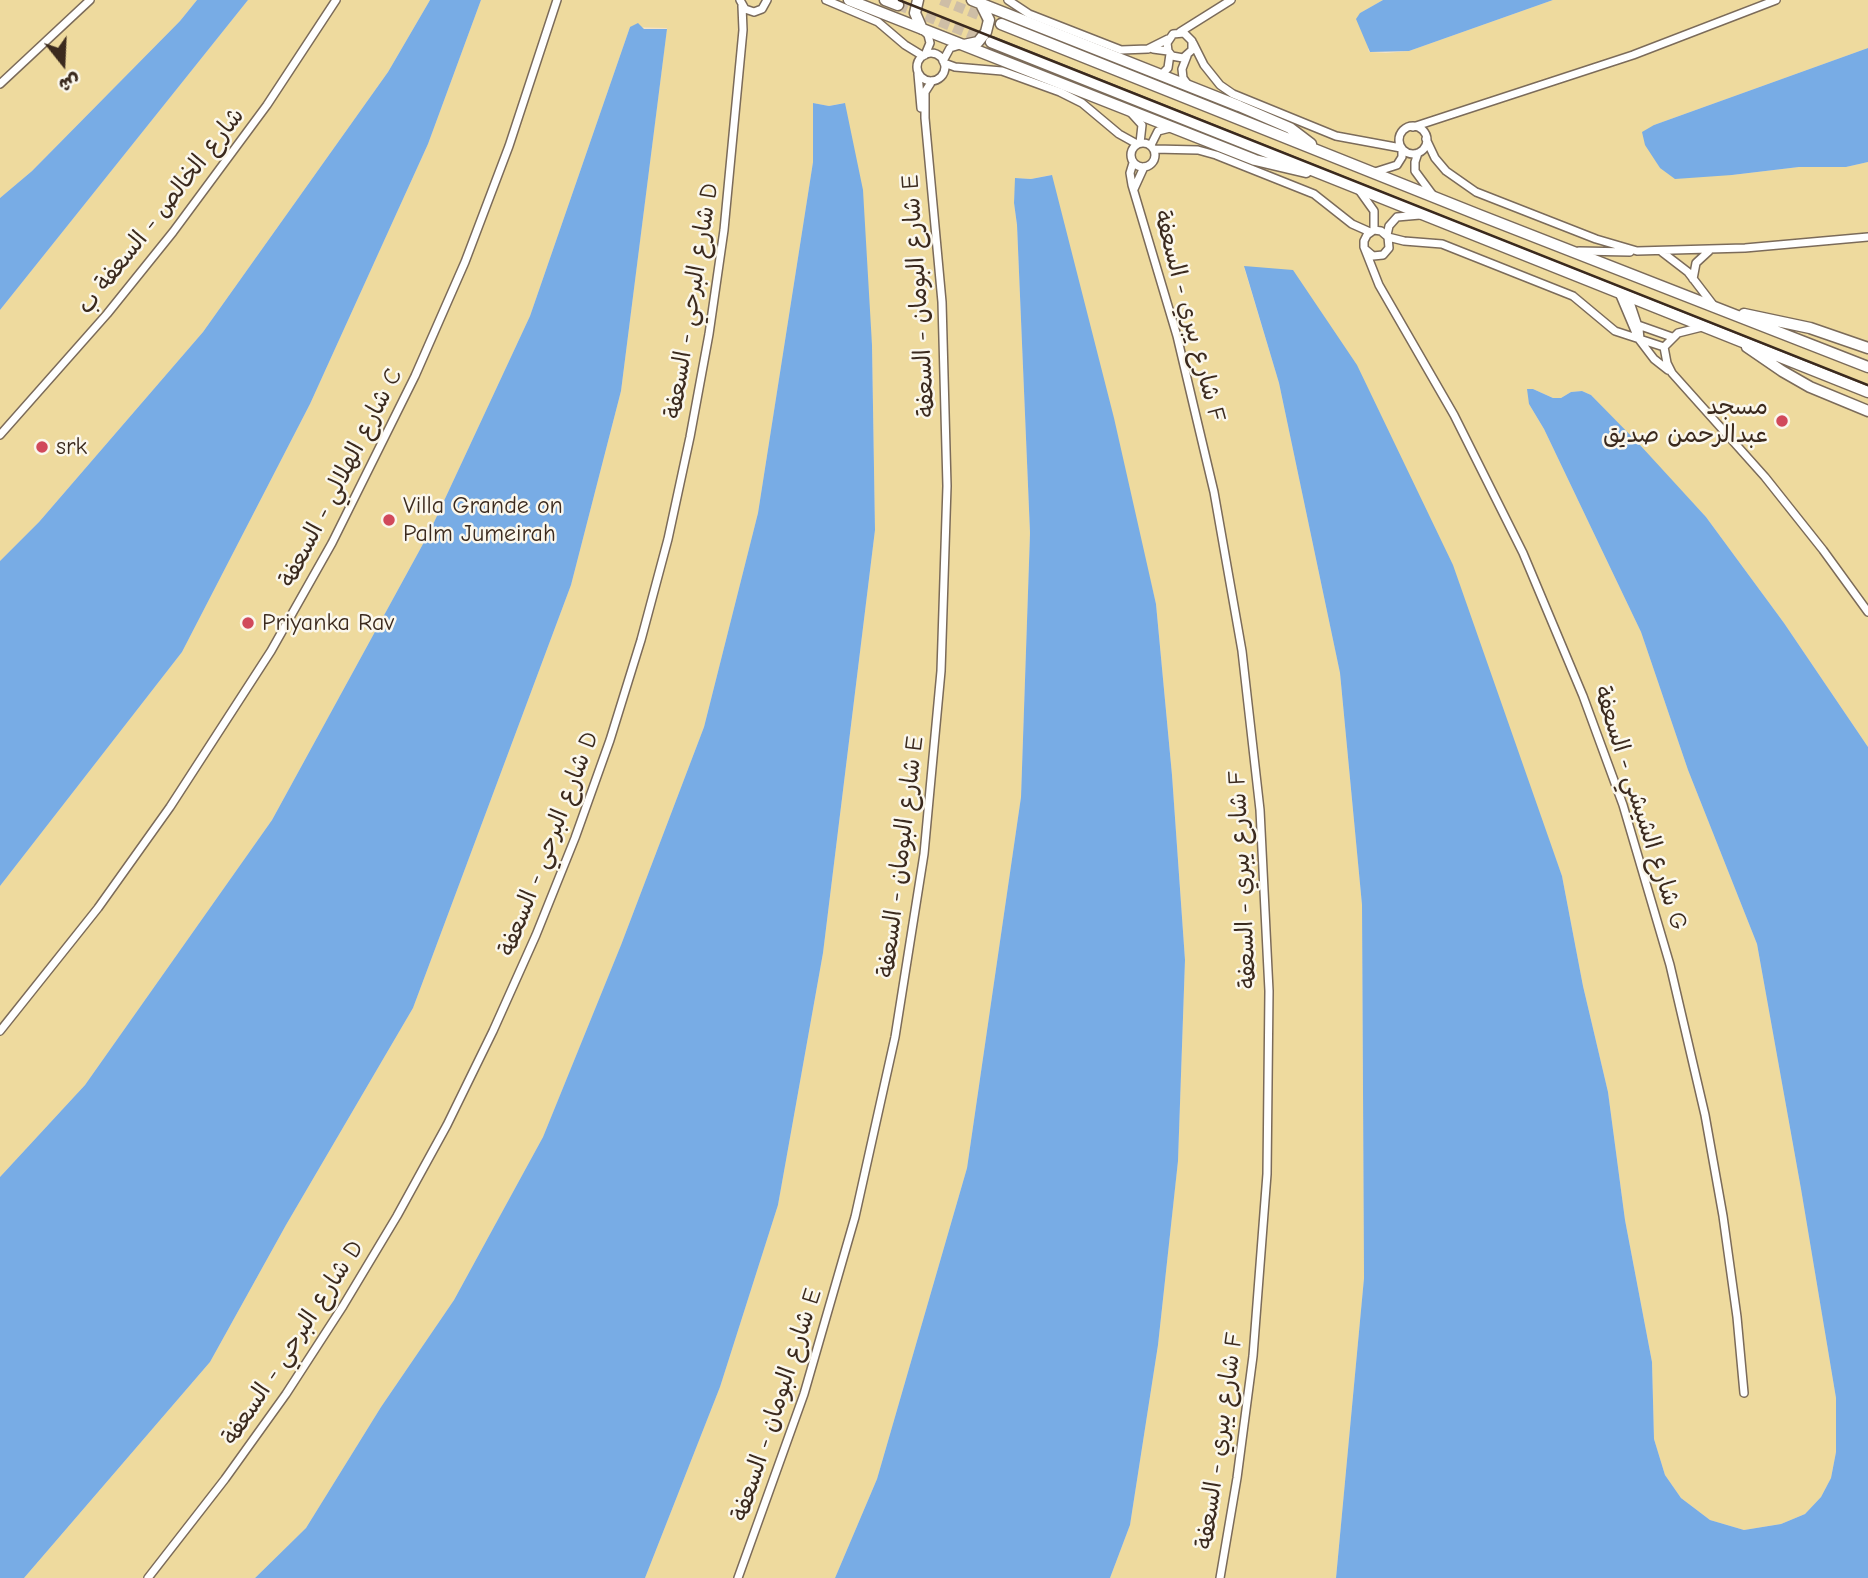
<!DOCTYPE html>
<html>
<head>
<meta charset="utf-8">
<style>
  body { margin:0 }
  #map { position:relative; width:1868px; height:1578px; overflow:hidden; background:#f3e3c8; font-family:"Comic Neue","Playpen Sans Arabic",sans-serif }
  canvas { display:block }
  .north { position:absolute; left:28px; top:28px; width:70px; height:70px; -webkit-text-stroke:5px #fbf7ec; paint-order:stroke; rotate:162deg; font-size:19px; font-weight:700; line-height:28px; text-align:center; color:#3b2a1e }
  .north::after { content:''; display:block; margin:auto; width:24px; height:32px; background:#3b2a1e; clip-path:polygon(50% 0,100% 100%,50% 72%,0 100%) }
</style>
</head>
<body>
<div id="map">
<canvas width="1868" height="1578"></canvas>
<div class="north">ش</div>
</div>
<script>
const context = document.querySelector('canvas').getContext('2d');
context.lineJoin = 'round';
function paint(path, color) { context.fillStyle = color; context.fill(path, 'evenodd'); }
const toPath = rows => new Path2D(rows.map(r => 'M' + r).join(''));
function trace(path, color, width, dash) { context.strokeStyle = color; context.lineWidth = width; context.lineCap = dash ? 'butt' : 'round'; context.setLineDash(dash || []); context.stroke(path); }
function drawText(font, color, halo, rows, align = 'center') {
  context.font = font + ' "Comic Neue","Playpen Sans Arabic",sans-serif'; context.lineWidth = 5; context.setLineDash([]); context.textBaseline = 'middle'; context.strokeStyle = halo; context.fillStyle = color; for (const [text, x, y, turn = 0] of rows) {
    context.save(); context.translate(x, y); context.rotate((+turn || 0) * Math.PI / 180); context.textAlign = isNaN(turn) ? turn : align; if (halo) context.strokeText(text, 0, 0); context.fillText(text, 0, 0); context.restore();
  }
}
paint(toPath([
  [0,0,197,0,180,21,32,171,0,198],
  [248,0,430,0,388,72,203,332,39,522,0,561,0,310],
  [481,0,1383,0,1360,13,1369,52,1386,53,1409,51,1553,0,1868,0,1868,48,1654,125,1655,159,1660,168,1732,175,1799,167,1846,167,1868,162,1868,747,1784,623,1706,517,1591,395,1582,391,1571,392,1561,398,1553,398,1533,389,1529,404,1544,429,1641,632,1688,770,1757,944,1801,1189,1836,1398,1836,1452,1831,1478,1821,1497,1805,1514,1781,1524,1744,1530,1710,1520,1681,1498,1665,1475,1654,1439,1652,1362,1625,1220,1608,1092,1583,986,1562,876,1529,787,1244,267,1279,383,1340,673,1362,905,1364,1278,1336,1578,1110,1578,1130,1525,1158,1345,1178,1160,1185,960,1172,775,1156,604,1051,175,1031,179,1016,178,1014,203,1017,225,1030,533,1021,797,967,1168,877,1479,835,1578,645,1578,720,1387,778,1205,823,953,875,530,872,345,844,103,829,106,813,103,813,162,758,513,704,727,621,945,543,1137,454,1300,381,1407,306,1528,255,1578,24,1578,210,1362,286,1225,413,1008,571,585,621,391,667,28,630,27,530,316,429,533,272,820,85,1085,0,1177,0,886,182,652,310,404,428,144]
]), '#eeda9e');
paint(toPath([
  [197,0,248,0,0,310,0,198,32,171,180,21],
  [430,0,481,0,428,144,310,404,182,652,0,886,0,561,39,522,203,332,388,72],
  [1383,0,1553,0,1409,51,1370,52,1356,19,1360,13],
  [638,23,644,29,667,29,621,391,571,585,413,1008,286,1225,210,1362,24,1578,0,1578,0,1177,85,1085,272,820,429,533,530,316,630,27],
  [1868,48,1868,162,1846,167,1799,167,1732,175,1675,179,1660,168,1645,145,1642,132,1654,125],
  [813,103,829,106,845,103,863,190,872,345,875,530,823,953,778,1205,720,1387,645,1578,255,1578,306,1528,381,1407,454,1300,543,1137,621,945,704,727,758,513,813,162],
  [1052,175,1114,418,1156,604,1172,775,1185,960,1178,1161,1158,1345,1130,1525,1110,1578,835,1578,877,1479,967,1168,1021,797,1030,533,1017,225,1014,203,1015,178,1031,179],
  [1244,266,1293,270,1357,365,1453,565,1562,876,1583,986,1608,1092,1625,1220,1652,1362,1654,1439,1665,1475,1681,1498,1710,1520,1744,1530,1781,1524,1805,1514,1821,1497,1831,1478,1836,1452,1836,1398,1801,1189,1757,944,1688,770,1641,632,1544,429,1529,404,1527,389,1533,389,1553,398,1561,398,1571,392,1582,391,1591,395,1640,445,1706,517,1784,623,1868,747,1868,1578,1336,1578,1364,1278,1362,905,1340,673,1279,383]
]), '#78ace5');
trace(toPath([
  [941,0,1001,24],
  [898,5,988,41]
]), '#cebea6', 10, [10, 5]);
const street = toPath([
  [740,0,745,9,754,12,762,9,767,0],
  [826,0,878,22,905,45,923,56],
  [1008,0,1029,14,1121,50,1148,49,1168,39],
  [923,30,928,35,930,43,925,55],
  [1180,32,1231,0],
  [1193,43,1204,65,1220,85,1233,94,1336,136,1401,148],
  [1153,49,1168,51,1172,56,1183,58,1192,50,1192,41,1184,33,1173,34,1167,43,1168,51],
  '917 67a14 14 0 1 1 28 0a14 14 0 1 1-28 0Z',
  [1187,56,1182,69,1183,78,1188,85],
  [943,61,950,48,960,45],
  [944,63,955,67,1002,71,1060,92,1082,103,1119,134,1137,144],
  [918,74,921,108],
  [1161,75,1168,68,1170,54],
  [0,84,90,0],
  [1132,114,1142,125,1140,143],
  '1399 140a14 14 0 1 1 28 0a14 14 0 1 1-28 0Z',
  [1413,127,1633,55,1776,0],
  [1426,139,1435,158,1446,171,1476,192,1596,239,1637,251,1745,248,1868,237],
  '1131 155a12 12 0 1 1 24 0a12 12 0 1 1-24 0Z',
  [1151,145,1158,131,1170,128],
  [1154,149,1198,150,1216,155,1314,194,1352,224,1370,232],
  [1418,153,1415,162,1415,171,1432,194],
  [1133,163,1130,173,1132,185,1177,336,1214,492,1242,651,1260,810,1269,991,1267,1174,1253,1356,1237,1478,1220,1578],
  [1375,172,1397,165,1402,157,1402,150],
  [1134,189,1144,167],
  [1359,190,1374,211,1374,230],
  [1387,235,1389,226,1397,217,1420,215],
  [1388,237,1404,241,1442,244,1573,296,1615,331,1664,347],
  [1366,250,1373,256,1383,255,1389,248,1388,237,1381,231,1374,230,1367,235,1364,241,1364,247,1379,285,1454,415,1523,553,1583,696,1623,805,1670,965,1705,1115,1723,1216,1737,1317,1744,1393],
  [1579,251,1630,252],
  [1662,252,1688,272,1714,306],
  [1693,279,1696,263,1709,251],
  [1619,293,1638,338,1654,359,1668,370],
  [1628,296,1639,329,1640,339],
  [1638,325,1672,337],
  [1664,347,1667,363,1672,373,1765,477,1823,550,1868,612],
  [1664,347,1678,333,1702,327],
  [0,435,107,314,173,232,267,105,336,0],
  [0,1031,98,908,170,807,271,651,332,543,415,376,465,262,509,146,557,0],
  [148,1578,225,1479,286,1394,343,1306,397,1216,447,1125,493,1031,536,935,575,838,610,740,641,640,668,539,690,437,709,334,724,230,743,30,742,6],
  [738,1578,804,1394,855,1217,895,1037,924,854,941,671,947,486,942,302,925,118,925,92,932,81]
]);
const secondary = toPath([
  [849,0,1255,160,1306,172],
  [885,0,898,5],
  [918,0,915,13,922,29],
  [972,0,1239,106,1290,128,1311,144],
  [1001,24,1479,215,1868,367],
  [991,42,1868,392],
  [964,45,978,42,986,32,989,20,981,4],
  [1744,314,1810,328,1868,348],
  [1747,347,1782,371,1810,387,1868,411]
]);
trace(street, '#7b6b5a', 10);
trace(secondary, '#7b6b5a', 13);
trace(street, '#fff', 7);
trace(secondary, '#fff', 10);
trace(toPath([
  [899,0,1868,385]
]), '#3b2a1e', 2.5);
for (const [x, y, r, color] of [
  [1782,421,7,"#d1495b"],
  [42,447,7,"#d1495b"],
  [389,520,7,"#d1495b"],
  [248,623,7,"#d1495b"]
]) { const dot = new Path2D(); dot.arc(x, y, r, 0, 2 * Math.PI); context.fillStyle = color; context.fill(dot); trace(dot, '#fbf7ec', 2.5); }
drawText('24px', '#3b2a1e', '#fbf7ec', [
  ["شارع الخالص - السعفة ب",161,211,-52],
  ["شارع البومان - السعفة E",919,296,-94],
  ["شارع البرحي - السعفة D",692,301,-81],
  ["شارع يبري - السعفة F",1189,316,75],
  ["شارع الهلالي - السعفة C",341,478,-63],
  ["شارع الشيشي - السعفة G",1640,808,72],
  ["شارع البرحي - السعفة D",549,844,-69],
  ["شارع البومان - السعفة E",901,857,-83],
  ["شارع يبري - السعفة F",1243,880,-93],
  ["شارع البرحي - السعفة D",293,1343,-57],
  ["شارع البومان - السعفة E",777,1405,-72],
  ["شارع يبري - السعفة F",1220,1441,-82]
]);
drawText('24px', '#3b2a1e', '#fbf7ec', [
  ["مسجد",1768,407,"right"],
  ["عبدالرحمن صديق",1768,435,"right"],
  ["srk",56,447],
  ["Villa Grande on",403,506],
  ["Palm Jumeirah",403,534],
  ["Priyanka Rav",262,623]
], 'left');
</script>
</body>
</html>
